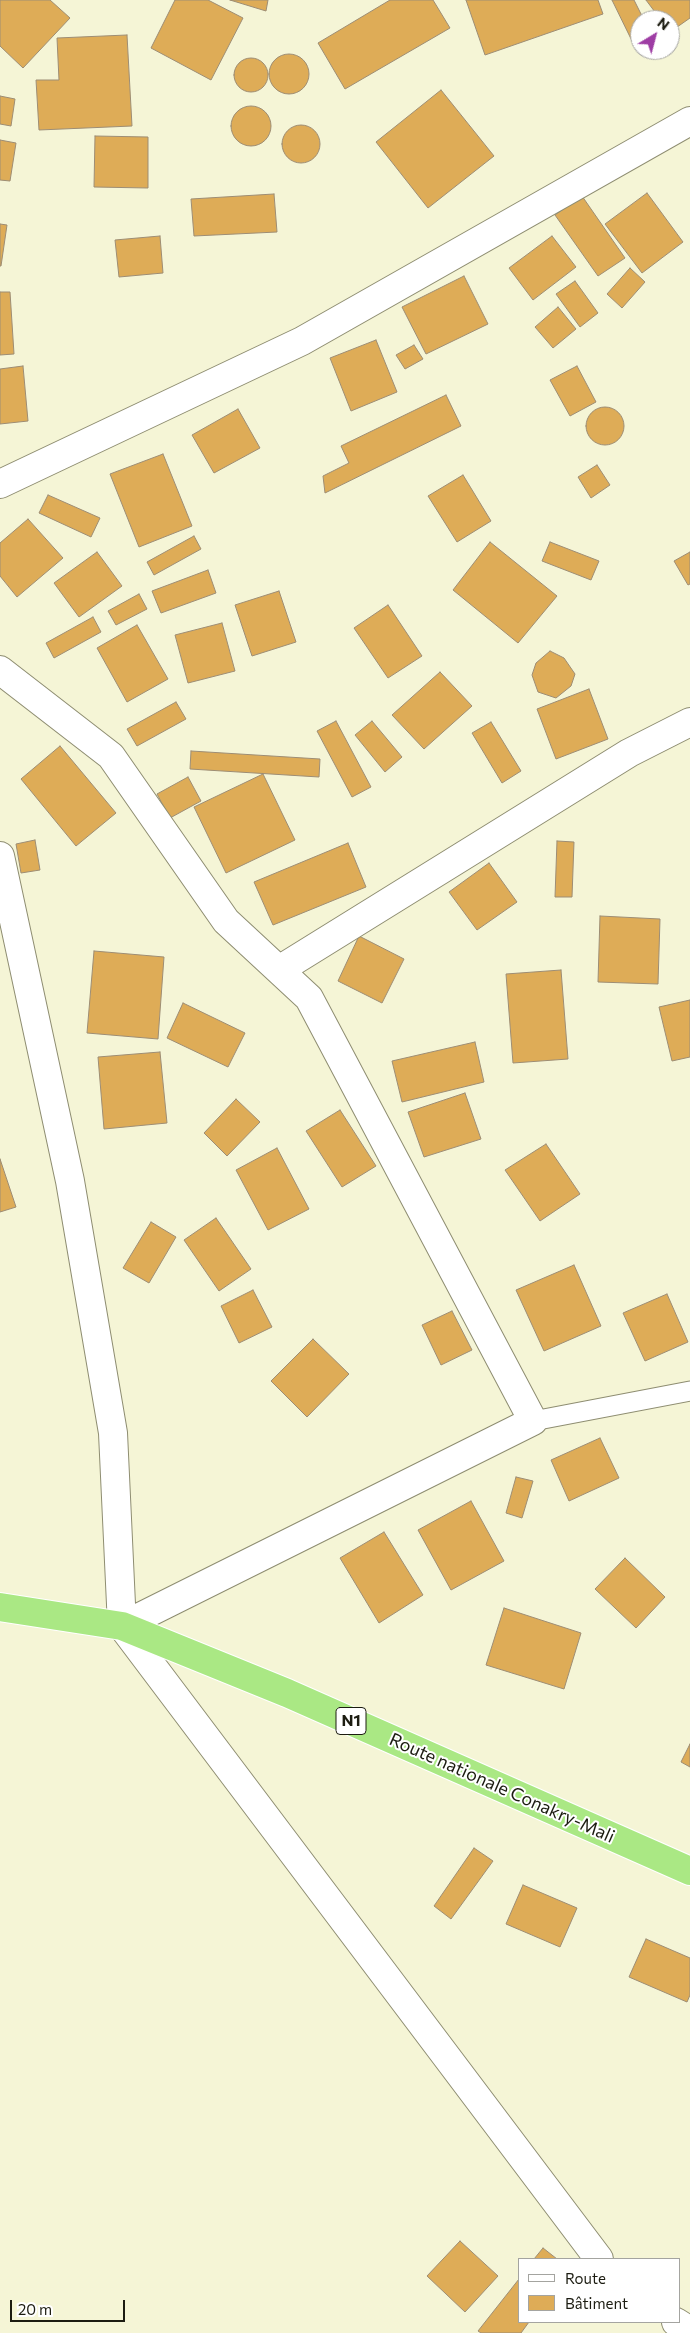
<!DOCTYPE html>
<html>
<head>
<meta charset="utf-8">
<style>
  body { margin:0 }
  #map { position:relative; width:690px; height:2333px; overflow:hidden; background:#f5f5d6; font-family:Commissioner,sans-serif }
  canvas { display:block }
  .legend { position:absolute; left:518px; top:2258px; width:162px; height:65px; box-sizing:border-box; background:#fff; border:1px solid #a4a4a0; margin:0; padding:6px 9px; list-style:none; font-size:15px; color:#1c1c11 }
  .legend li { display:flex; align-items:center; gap:10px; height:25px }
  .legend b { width:25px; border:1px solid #a4a4a0 }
  .north { position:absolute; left:630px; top:10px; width:50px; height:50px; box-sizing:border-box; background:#fff; border:1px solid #a4a4a0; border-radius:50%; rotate:37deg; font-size:14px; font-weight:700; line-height:20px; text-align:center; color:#1c1c11 }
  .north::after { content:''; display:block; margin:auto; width:18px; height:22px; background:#9e3da4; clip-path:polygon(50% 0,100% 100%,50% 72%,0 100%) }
  .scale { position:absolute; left:10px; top:2300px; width:115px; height:22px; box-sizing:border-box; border:2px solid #1c1c11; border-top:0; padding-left:6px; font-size:15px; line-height:18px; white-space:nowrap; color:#1c1c11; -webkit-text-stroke:4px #fff; paint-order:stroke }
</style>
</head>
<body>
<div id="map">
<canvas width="690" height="2333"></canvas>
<ul class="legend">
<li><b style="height:6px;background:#fff"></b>Route</li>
<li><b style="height:14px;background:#deac57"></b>Bâtiment</li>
</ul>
<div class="north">N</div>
<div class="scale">20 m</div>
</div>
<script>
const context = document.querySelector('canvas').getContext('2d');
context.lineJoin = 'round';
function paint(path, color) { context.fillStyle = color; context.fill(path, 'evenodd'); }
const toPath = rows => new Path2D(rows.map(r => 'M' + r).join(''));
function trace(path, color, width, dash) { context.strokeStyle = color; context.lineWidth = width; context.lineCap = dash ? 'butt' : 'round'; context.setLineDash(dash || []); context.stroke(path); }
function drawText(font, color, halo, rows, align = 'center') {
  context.font = font + ' Commissioner,sans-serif'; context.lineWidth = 4; context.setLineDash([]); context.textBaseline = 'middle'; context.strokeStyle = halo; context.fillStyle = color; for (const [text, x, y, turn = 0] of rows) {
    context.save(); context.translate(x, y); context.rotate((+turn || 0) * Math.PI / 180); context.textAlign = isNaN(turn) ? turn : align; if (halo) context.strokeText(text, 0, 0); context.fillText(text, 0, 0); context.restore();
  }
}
const building = toPath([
  [0,0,50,0,70,18,23,68,0,46,0,0],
  [175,0,208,0,243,18,211,80,151,48,175,0],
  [230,0,268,0,266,11,230,0],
  [390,0,433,0,450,28,345,89,318,43,390,0],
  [466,0,598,0,603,14,485,55,466,0],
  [612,0,634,0,644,20,640,20,640,42,634,45,612,0],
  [646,0,690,0,690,18,670,32,670,20,661,20,646,0],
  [127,35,132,126,39,130,36,80,59,80,57,38,127,35],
  '269 74a20 20 0 1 1 40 0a20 20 0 1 1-40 0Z',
  '234 75a17 17 0 1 1 34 0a17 17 0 1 1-34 0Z',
  [441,90,494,156,428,208,376,142,441,90],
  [0,96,15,99,11,126,0,124,0,96],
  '231 126a20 20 0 1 1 40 0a20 20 0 1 1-40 0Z',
  '282 144a19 19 0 1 1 38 0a19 19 0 1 1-38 0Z',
  [95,136,148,137,148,188,94,187,95,136],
  [0,140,16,143,10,181,0,180,0,140],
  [647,193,683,242,642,273,605,224,647,193],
  [274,194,277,232,194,236,191,199,274,194],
  [582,196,625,258,598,276,555,215,582,196],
  [0,224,7,225,1,266,0,266,0,224],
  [160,236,163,273,119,277,115,240,160,236],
  [552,236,576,267,533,300,509,268,552,236],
  [630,268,645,282,622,308,607,294,630,268],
  [464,276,488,324,426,354,402,307,464,276],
  [575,281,598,313,580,327,556,294,575,281],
  [0,292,10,292,14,354,0,355,0,292],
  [558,307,576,329,553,348,535,327,558,307],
  [376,340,397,392,351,411,330,358,376,340],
  [414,345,423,359,405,369,396,355,414,345],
  [23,366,28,421,0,424,0,369,23,366],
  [577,366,596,402,570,416,550,380,577,366],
  [446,395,461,426,325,493,323,476,349,463,341,446,446,395],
  '586 426a19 19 0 1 1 38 0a19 19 0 1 1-38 0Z',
  [238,409,260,448,214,473,192,435,238,409],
  [163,454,192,526,139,547,110,474,163,454],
  [597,465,610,485,591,498,578,477,597,465],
  [463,475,491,521,457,542,428,496,463,475],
  [48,495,100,518,91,537,39,513,48,495],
  [28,519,63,558,17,597,0,576,0,543,28,519],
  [194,536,201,549,154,575,147,562,194,536],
  [490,542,557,596,518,643,453,590,490,542],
  [550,542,599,561,591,580,542,561,550,542],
  [97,552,122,586,79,617,54,583,97,552],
  [690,552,690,584,688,585,674,561,690,552],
  [208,570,216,593,161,613,152,591,208,570],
  [279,591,296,642,252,656,235,605,279,591],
  [139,594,147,609,116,625,108,611,139,594],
  [388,605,422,656,388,678,354,628,388,605],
  [93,617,101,632,54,658,46,643,93,617],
  [222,623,235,671,188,683,175,635,222,623],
  [137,625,168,679,127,702,97,648,137,625],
  [550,651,564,658,575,674,571,686,556,698,538,692,532,675,536,663,550,651],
  [440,672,472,706,424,749,392,715,440,672],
  [589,689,608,739,556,759,537,709,589,689],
  [176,702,186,719,137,746,127,729,176,702],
  [336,721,371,787,352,797,317,731,336,721],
  [372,721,402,757,385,772,355,735,372,721],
  [491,722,521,771,502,783,472,733,491,722],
  [60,746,116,813,76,846,21,779,60,746],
  [191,751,320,759,319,777,190,769,191,751],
  [263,774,295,840,226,873,194,807,263,774],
  [188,777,201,801,170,818,157,794,188,777],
  [35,840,40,870,21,873,16,844,35,840],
  [557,841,574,842,572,897,555,897,557,841],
  [348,843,366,887,273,925,254,882,348,843],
  [489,863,517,902,477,930,449,892,489,863],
  [600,916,660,919,658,984,598,982,600,916],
  [359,936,404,959,382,1003,338,981,359,936],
  [94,951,164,957,158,1039,87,1033,94,951],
  [561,970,568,1059,513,1063,506,974,561,970],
  [690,1000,690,1057,672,1061,659,1007,690,1000],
  [183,1003,245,1033,228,1067,167,1038,183,1003],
  [475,1042,484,1082,402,1102,392,1061,475,1042],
  [160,1052,167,1123,104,1129,98,1057,160,1052],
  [465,1093,481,1139,424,1157,408,1112,465,1093],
  [236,1099,260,1122,227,1156,204,1133,236,1099],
  [340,1110,376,1166,342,1187,306,1131,340,1110],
  [546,1144,580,1194,540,1221,505,1170,546,1144],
  [277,1148,309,1209,268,1230,236,1170,277,1148],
  [0,1159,16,1207,0,1212,0,1159],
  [216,1218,251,1269,219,1291,184,1240,216,1218],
  [151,1222,176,1237,149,1283,123,1268,151,1222],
  [574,1265,601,1326,544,1351,516,1290,574,1265],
  [253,1290,272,1327,239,1343,221,1306,253,1290],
  [667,1294,688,1342,645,1361,623,1313,667,1294],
  [452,1311,472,1350,441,1365,422,1325,452,1311],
  [313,1339,349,1374,307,1417,271,1381,313,1339],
  [600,1438,619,1478,569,1501,551,1460,600,1438],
  [516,1477,533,1481,522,1518,506,1513,516,1477],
  [471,1501,504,1561,451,1590,418,1530,471,1501],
  [384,1532,423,1595,379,1623,340,1558,384,1532],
  [625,1558,665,1597,636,1628,595,1589,625,1558],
  [504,1608,581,1633,564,1689,486,1665,504,1608],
  [690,1744,690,1767,681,1762,690,1744],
  [474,1848,493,1861,451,1919,434,1906,474,1848],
  [523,1885,577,1908,560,1947,506,1924,523,1885],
  [646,1939,690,1958,690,1995,687,2002,629,1977,646,1939],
  [460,2241,498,2276,465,2312,427,2276,460,2241],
  [543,2248,557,2259,534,2259,543,2248],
  [519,2279,519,2322,529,2322,521,2333,481,2333,478,2331,519,2279]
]);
paint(building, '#deac57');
trace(building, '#9d8d74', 1);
const service = toPath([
  [533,1421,690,1391]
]);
const minor = toPath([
  [0,484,302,341,690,121],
  [0,670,111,756,226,921,309,998,533,1421,122,1626,113,1433,70,1181,0,856],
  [279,970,629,753,690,722],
  [122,1626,599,2259],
  [676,2322,690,2331]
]);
const trunk = toPath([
  [0,1607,122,1626,287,1693,690,1871]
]);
trace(service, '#8e8d71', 21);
trace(minor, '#8e8d71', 30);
trace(trunk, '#fff', 30);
trace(service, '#fff', 19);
trace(minor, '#fff', 28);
trace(trunk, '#aae884', 28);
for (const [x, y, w] of [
  [351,1721,30]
]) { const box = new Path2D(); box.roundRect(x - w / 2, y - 13.5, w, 27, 4); context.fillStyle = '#fff'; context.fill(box); trace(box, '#1c1c11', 1); }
drawText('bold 16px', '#1c1c11', null, [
  ["N1",351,1721]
]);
drawText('18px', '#1c1c11', '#fff', [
  ["Route nationale Conakry-Mali",502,1788,24]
]);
</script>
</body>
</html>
